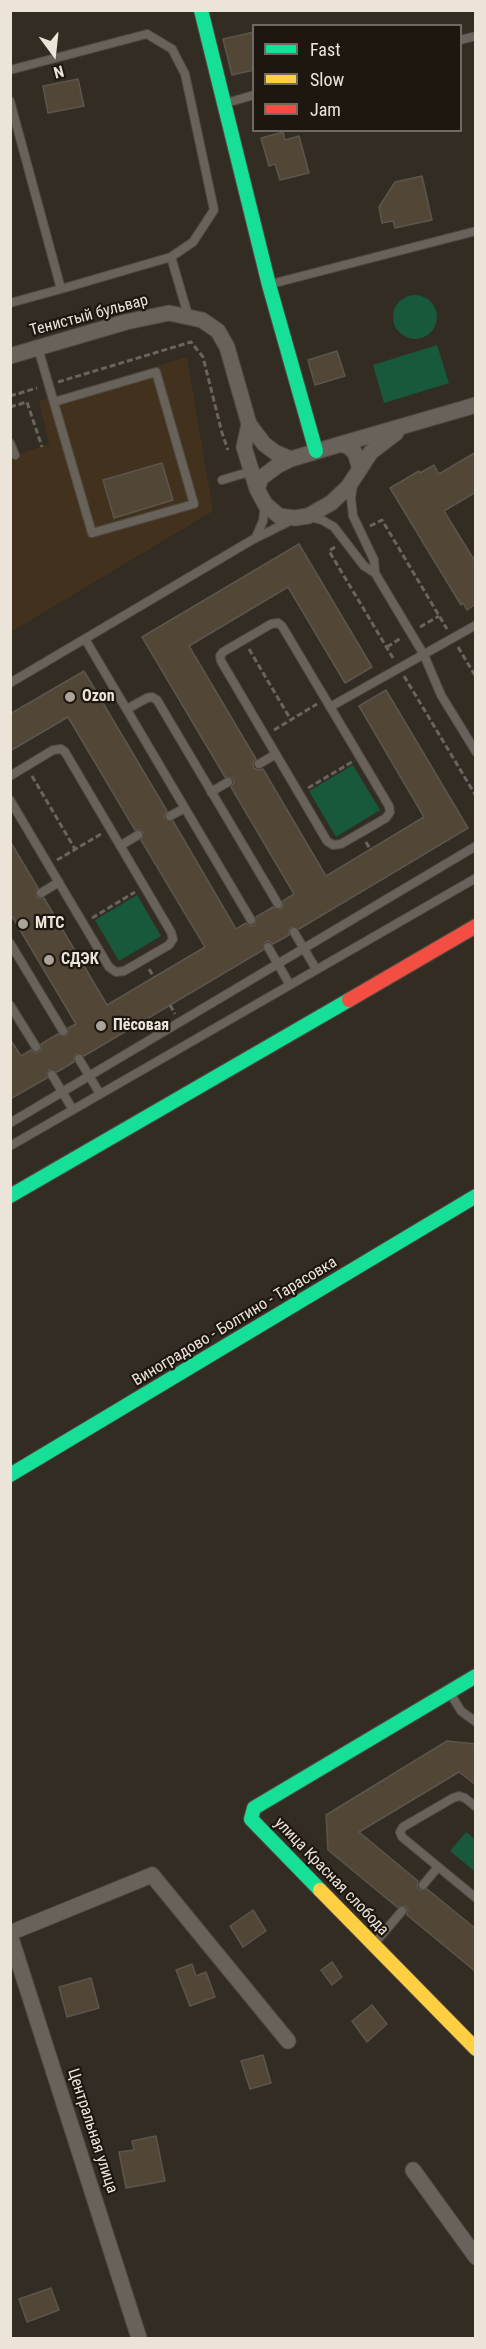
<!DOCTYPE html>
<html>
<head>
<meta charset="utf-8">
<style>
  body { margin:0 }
  #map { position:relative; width:486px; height:2349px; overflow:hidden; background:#332c23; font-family:"Roboto Condensed",sans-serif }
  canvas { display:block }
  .frame { position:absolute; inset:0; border:12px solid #ece4d9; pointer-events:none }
  .legend { position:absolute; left:252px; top:24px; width:210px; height:108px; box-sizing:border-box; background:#1d170f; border:2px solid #706960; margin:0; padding:8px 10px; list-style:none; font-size:18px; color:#ece4d9 }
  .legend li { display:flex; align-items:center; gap:12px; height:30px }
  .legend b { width:30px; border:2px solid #706960 }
  .north { position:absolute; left:24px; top:24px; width:60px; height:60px; -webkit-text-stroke:4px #1d170f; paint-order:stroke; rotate:165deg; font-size:16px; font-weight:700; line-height:24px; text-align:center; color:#ece4d9 }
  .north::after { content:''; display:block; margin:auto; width:21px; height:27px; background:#ece4d9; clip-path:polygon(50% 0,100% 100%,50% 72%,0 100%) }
</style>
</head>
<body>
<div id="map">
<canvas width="486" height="2349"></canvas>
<div class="frame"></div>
<ul class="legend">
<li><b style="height:8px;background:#16e098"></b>Fast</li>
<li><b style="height:8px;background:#ffcf43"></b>Slow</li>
<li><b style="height:8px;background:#f24e42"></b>Jam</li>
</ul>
<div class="north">N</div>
</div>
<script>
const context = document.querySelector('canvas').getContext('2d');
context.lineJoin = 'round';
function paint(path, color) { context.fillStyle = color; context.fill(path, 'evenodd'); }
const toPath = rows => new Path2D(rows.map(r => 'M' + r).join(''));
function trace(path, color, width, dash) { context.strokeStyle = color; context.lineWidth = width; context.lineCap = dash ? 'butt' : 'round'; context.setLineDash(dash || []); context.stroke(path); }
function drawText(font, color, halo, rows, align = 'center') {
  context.font = font + ' "Roboto Condensed",sans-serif'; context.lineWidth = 4.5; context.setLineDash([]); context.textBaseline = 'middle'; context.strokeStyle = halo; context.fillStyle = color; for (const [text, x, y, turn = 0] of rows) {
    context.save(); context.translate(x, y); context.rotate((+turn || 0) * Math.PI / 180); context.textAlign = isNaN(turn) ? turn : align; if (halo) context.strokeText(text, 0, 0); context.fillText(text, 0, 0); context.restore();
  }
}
paint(toPath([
  [187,357,213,511,11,632,11,457,49,444,39,401]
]), '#42311c');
paint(toPath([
  '393 317a22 22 0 1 1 44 0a22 22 0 1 1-44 0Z',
  [437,345,449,383,384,403,373,365],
  [353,765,380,810,336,837,309,791],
  [137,895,161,936,119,961,95,920],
  [466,1832,475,1839,474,1871,450,1851]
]), '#17593a');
const building = toPath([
  [254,32,254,70,232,75,223,39,254,32],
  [78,79,84,106,48,113,43,86,78,79],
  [283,132,285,140,299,136,309,173,280,180,275,164,269,166,261,138,283,132],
  [422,176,432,220,395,228,393,221,382,223,379,207,395,182,422,176],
  [337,351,345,376,315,385,308,360,337,351],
  [476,452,476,492,444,511,476,563,476,604,467,610,463,603,461,605,390,488,419,471,420,473,434,465,439,474,476,452],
  [162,463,173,500,114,518,103,480,162,463],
  [299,544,372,667,345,683,288,587,189,646,256,759,253,763,254,768,258,770,263,769,326,876,424,817,359,706,386,690,468,828,299,929,291,927,289,930,289,935,273,944,269,941,265,942,263,950,84,1056,76,1054,74,1057,74,1062,57,1072,49,1070,47,1073,47,1078,10,1099,10,1039,21,1056,31,1050,37,1053,41,1049,41,1044,58,1034,66,1036,68,1033,68,1028,76,1024,10,913,10,841,38,888,36,896,39,898,44,898,107,1005,205,947,141,840,143,832,140,830,135,830,68,717,10,751,10,714,84,671,167,811,164,815,165,819,173,821,236,929,246,923,250,926,255,925,256,917,273,907,281,909,283,906,283,901,294,894,231,787,234,783,233,778,225,777,142,637,299,544],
  [447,1741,476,1744,476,1785,459,1772,359,1832,418,1881,417,1887,420,1890,427,1889,476,1929,476,1972,407,1915,408,1910,405,1906,397,1907,328,1850,326,1815,447,1741],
  [253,1910,266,1931,243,1947,230,1926,253,1910],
  [332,1962,342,1977,332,1985,321,1970,332,1962],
  [192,1964,196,1976,206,1972,215,1997,190,2006,176,1970,192,1964],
  [91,1978,99,2008,67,2017,59,1987,91,1978],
  [372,2005,387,2024,367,2042,352,2021,372,2005],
  [263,2055,271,2083,250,2089,241,2061,263,2055],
  [156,2136,165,2181,126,2188,119,2152,134,2150,132,2141,156,2136],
  [51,2288,59,2310,27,2322,19,2299,51,2288]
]);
paint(building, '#524637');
trace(building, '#5c554d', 1.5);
const lane = toPath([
  [460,40,476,36],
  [10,70,147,34,172,49,185,74,214,210,193,242,171,257,61,289,10,101],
  [226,103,254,95],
  [171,257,188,315],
  [271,284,476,231],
  [10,303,61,289],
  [38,348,92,533,194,504,156,372,54,402],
  [10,443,15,455],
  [222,480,252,471],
  [353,485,351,498,353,516,374,560,375,573,424,655,441,695,476,752],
  [309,517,322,520,334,527,364,566,375,573],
  [256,537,263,521,265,504],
  [278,623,282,626,389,806,390,812,386,818,341,844,333,845,327,841,221,661,220,656,223,652,271,624,278,623],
  [85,639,251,920],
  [10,683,252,540,292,520],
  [330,707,476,625],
  [127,709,147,698,152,697,157,700,278,904],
  [259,764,276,754],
  [10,776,53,750,61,749,65,752,171,932,173,939,169,945,124,971,116,972,109,967,10,800],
  [211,792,228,782],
  [170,816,185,808],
  [120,846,138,835],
  [41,893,59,882],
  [294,932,316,969],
  [10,943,63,1031],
  [268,947,290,985],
  [10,1005,36,1047],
  [79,1059,100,1094],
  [52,1075,73,1110],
  [10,1123,476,846],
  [10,1146,476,878],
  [450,1693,461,1711,476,1722],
  [476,1807,465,1798,459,1796,453,1798,403,1827,400,1832,402,1837,476,1898],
  [423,1885,438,1867],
  [374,1944,402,1911]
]);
const street = toPath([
  [10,356,126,322,169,313,202,320,218,331,227,347,249,424,264,444,276,453,291,459],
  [249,424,244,447,257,489,265,504,279,516,295,518,308,516,331,503,348,487,360,469,355,453,349,447,341,444,291,459,277,466,261,478,257,489],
  [341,444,476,405],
  [360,469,371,452,396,433],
  [10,1933,152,1875,288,2041],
  [10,1935,139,2338],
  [413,2170,476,2257]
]);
const fast = toPath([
  [201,10,269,285,316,451],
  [10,1196,349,1000],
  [10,1475,476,1196],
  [320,1890,251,1819,254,1808,476,1676]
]);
const slow = toPath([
  [320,1890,476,2049]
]);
const jam = toPath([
  [349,1000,476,926]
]);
trace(lane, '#504a42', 10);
trace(street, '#504a42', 17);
trace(fast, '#504a42', 16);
trace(slow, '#504a42', 16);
trace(jam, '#504a42', 16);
trace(toPath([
  [58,382,191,342,203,357,222,433,228,450],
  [10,396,37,388],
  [10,407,27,402,42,447],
  [370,526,382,520,447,629],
  [335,547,329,551,393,658],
  [420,627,439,616],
  [387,647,401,638],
  [458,647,476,677],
  [249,649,291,720],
  [404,676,476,796],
  [274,730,317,704],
  [32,776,75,849],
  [308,788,352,762],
  [366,842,370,849],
  [57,860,101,834],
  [92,918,135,892],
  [149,969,154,977],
  [170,1005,175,1014]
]), '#69645e', 3, [6, 3]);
trace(lane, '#68625a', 8);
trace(street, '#68625a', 15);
trace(fast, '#16e098', 14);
trace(slow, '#ffcf43', 14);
trace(jam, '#f24e42', 14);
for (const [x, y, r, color] of [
  [70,697,6,"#aba499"],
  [23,924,6,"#aba499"],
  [49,960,6,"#aba499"],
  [101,1026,6,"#aba499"]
]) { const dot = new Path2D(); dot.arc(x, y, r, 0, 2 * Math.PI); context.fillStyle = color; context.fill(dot); trace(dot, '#1d170f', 2); }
drawText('16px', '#ece4d9', '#1d170f', [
  ["Тенистый бульвар",89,316,-15],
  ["Виноградово - Болтино - Тарасовка",235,1322,-31],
  ["улица Красная слобода",331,1877,46],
  ["Центральная улица",92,2131,72]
]);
drawText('bold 16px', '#ece4d9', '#1d170f', [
  ["Ozon",82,697],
  ["МТС",35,924],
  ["СДЭК",61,960],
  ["Пёсовая",113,1026]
], 'left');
</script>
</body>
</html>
